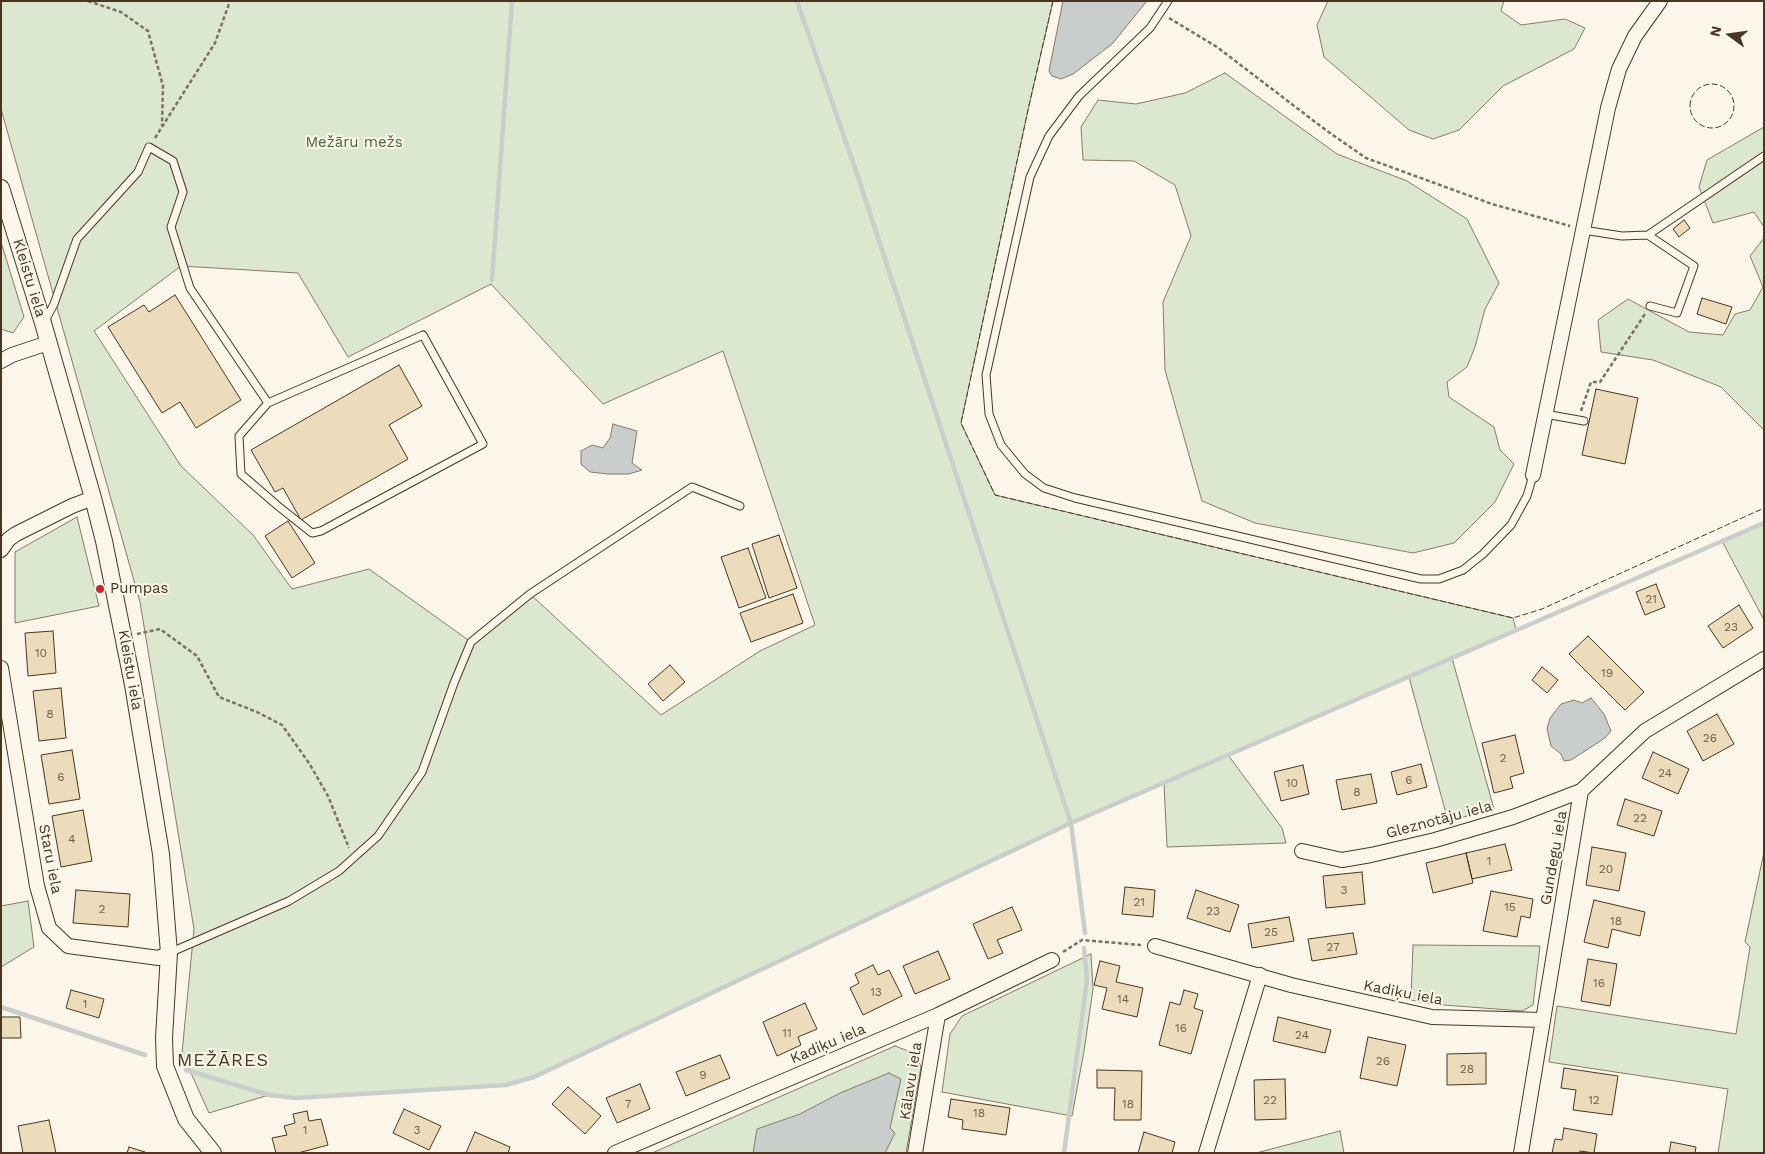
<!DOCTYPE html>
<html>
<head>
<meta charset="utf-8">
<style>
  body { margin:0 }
  #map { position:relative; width:1765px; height:1154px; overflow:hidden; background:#fbf6e9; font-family:"Work Sans",sans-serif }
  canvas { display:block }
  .frame { position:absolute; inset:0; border:2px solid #4a3520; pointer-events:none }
  .north { position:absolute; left:1705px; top:10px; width:50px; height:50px; -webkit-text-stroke:4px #fbf6e9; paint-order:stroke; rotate:284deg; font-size:14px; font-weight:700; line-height:20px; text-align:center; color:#4a3520 }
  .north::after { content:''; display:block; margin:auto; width:18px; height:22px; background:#4a3520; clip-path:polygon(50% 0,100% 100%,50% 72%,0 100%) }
</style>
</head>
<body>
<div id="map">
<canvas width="1765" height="1154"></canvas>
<div class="frame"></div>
<div class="north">N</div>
</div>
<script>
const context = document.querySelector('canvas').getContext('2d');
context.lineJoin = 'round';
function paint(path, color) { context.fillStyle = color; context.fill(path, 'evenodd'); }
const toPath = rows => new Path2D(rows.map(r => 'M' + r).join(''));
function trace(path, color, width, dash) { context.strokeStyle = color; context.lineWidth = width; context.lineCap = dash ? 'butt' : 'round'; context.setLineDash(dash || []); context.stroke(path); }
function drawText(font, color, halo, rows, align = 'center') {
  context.font = font + ' "Work Sans",sans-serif'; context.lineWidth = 4; context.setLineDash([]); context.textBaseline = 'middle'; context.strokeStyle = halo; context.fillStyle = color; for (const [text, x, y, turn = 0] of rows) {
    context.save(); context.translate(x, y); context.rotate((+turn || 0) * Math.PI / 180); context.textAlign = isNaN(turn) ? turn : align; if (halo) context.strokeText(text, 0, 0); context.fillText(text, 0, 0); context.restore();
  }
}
const green = toPath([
  [1,1,1053,1,1028,110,961,423,995,495,1513,618,1516,630,1452,658,1494,809,1448,821,1409,677,1228,755,1282,828,1286,843,1167,847,1164,783,1071,823,534,1077,506,1085,296,1098,269,1095,209,1113,182,1053,194,929,140,602,1,109,1,1],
  [181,266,298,273,348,357,491,284,603,404,723,351,815,625,760,651,661,715,530,594,471,642,369,569,292,589,253,535,181,466,94,331,181,266],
  [1328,1,1504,1,1501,11,1521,25,1565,19,1585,28,1574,49,1503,86,1459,130,1433,139,1409,130,1324,57,1317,25,1328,1],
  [1225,73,1337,154,1407,181,1467,219,1499,283,1485,309,1475,347,1467,367,1447,382,1449,397,1494,427,1500,450,1514,464,1495,502,1454,543,1413,553,1255,523,1202,501,1165,370,1163,302,1191,236,1175,185,1134,161,1083,160,1081,127,1098,100,1136,104,1185,93,1225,73],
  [1764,127,1764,227,1754,212,1713,223,1699,187,1707,160,1764,127],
  [1764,238,1764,430,1721,387,1653,360,1601,352,1598,320,1628,299,1689,332,1723,335,1735,314,1750,310,1763,287,1750,256,1764,238],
  [1,242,24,317,13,333,1,329,1,242],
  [77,517,99,606,15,623,15,552,77,517],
  [1764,523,1764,620,1722,541,1764,523],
  [1764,852,1764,1153,1718,1153,1728,1089,1549,1062,1557,1006,1736,1034,1750,947,1745,942,1764,852],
  [28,901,34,947,1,967,1,906,28,901],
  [1413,945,1540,946,1533,1005,1522,1011,1431,1004,1411,1000,1413,945],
  [1091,954,1093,989,1084,1051,1072,1116,942,1092,950,1034,962,1016,1091,954],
  [895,1046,916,1054,921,1067,906,1153,652,1153,895,1046],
  [1340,1131,1344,1153,1256,1153,1340,1131]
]);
paint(green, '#dce7d0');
trace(green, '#887966', 1);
const water = toPath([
  [1063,1,1147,1,1112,44,1073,74,1061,79,1052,76,1049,71,1063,1],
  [613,424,637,431,632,463,642,470,629,474,608,474,590,472,581,464,581,451,592,445,603,448,610,438,613,424],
  [1591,698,1604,714,1611,731,1605,738,1571,760,1564,761,1561,754,1551,746,1547,729,1550,718,1561,704,1574,700,1582,703,1591,698],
  [889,1073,901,1079,890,1128,895,1133,885,1153,753,1153,757,1129,800,1114,840,1093,889,1073]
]);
paint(water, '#c9cecd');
trace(water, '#887966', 1);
trace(toPath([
  [797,1,857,174,1071,823,1085,933],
  [492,280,512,1],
  [1,1007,145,1055],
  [186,1070,269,1095,296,1098,506,1085,534,1077,1071,823,1764,523],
  [1064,1153,1087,980,1084,948]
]), '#c9cecd', 4.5);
const building = toPath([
  [1684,220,1690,228,1679,237,1673,229,1684,220],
  [175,295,241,400,196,428,180,402,162,413,108,327,144,305,149,312,175,295],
  [1702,298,1732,307,1726,324,1697,314,1702,298],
  [399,365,422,406,389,425,408,459,301,520,283,488,275,492,251,450,399,365],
  [1596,389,1638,398,1625,464,1582,455,1596,389],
  [288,521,315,563,292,578,265,536,288,521],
  [779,535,797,588,769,598,752,544,779,535],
  [748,548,766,598,739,608,721,557,748,548],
  [1656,584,1665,607,1645,615,1636,592,1656,584],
  [793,594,803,623,751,642,740,613,793,594],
  [1739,605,1753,628,1723,648,1708,626,1739,605],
  [53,631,56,673,28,676,25,633,53,631],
  [1588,636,1644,692,1625,710,1569,654,1588,636],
  [670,665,685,682,663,701,648,684,670,665],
  [1542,667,1558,680,1547,693,1532,680,1542,667],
  [61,688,66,738,39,741,33,691,61,688],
  [1717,714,1734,744,1703,761,1687,731,1717,714],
  [1515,735,1524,773,1510,777,1513,788,1494,793,1482,743,1515,735],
  [72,750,80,799,49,804,41,755,72,750],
  [1653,752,1689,769,1678,794,1642,778,1653,752],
  [1421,764,1427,787,1397,795,1391,772,1421,764],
  [1303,765,1309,794,1281,801,1274,772,1303,765],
  [1371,774,1377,803,1342,810,1336,780,1371,774],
  [1625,799,1662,811,1654,836,1617,825,1625,799],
  [83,810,92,861,61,867,52,816,83,810],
  [1505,844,1512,870,1472,879,1466,853,1505,844],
  [1592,847,1626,853,1619,891,1586,885,1592,847],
  [1466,853,1473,883,1433,893,1426,863,1466,853],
  [1362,872,1365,904,1326,908,1323,876,1362,872],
  [1125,887,1155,890,1153,917,1122,914,1125,887],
  [76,890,130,894,128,927,73,923,76,890],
  [1196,890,1239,905,1230,932,1187,918,1196,890],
  [1491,891,1533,899,1530,918,1521,916,1517,937,1483,931,1491,891],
  [1594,900,1645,912,1640,936,1612,929,1608,948,1584,942,1594,900],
  [1012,907,1022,930,997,940,1003,953,988,959,973,924,1012,907],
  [1289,917,1294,941,1252,948,1248,924,1289,917],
  [1353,933,1357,954,1312,961,1308,939,1353,933],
  [938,951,950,979,915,994,903,966,938,951],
  [1588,959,1617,964,1610,1006,1581,1001,1588,959],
  [1100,961,1120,966,1116,982,1143,988,1137,1017,1102,1009,1107,988,1094,985,1100,961],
  [873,965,878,975,889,970,902,996,863,1015,850,988,859,983,855,974,873,965],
  [71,990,104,999,99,1018,66,1008,71,990],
  [1184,990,1198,994,1194,1008,1203,1011,1191,1054,1159,1045,1170,1002,1180,1005,1184,990],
  [805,1003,817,1029,798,1037,801,1045,777,1056,763,1022,805,1003],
  [1,1017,20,1017,21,1038,1,1038,1,1017],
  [1278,1017,1331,1030,1325,1053,1273,1041,1278,1017],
  [1368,1037,1406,1045,1397,1086,1360,1078,1368,1037],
  [1486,1053,1486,1084,1447,1085,1447,1054,1486,1053],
  [720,1055,730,1078,686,1096,676,1072,720,1055],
  [1564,1068,1618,1076,1612,1115,1573,1110,1576,1090,1561,1088,1564,1068],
  [1097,1070,1142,1071,1141,1120,1114,1120,1115,1088,1097,1088,1097,1070],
  [1285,1079,1286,1119,1255,1120,1254,1080,1285,1079],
  [640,1084,650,1109,617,1123,606,1098,640,1084],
  [568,1087,601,1116,585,1134,552,1104,568,1087],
  [951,1099,1010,1108,1006,1135,962,1129,963,1120,948,1117,951,1099],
  [404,1109,441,1126,429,1150,393,1133,404,1109],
  [307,1111,309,1121,321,1119,328,1145,298,1153,276,1153,272,1138,287,1135,284,1126,295,1123,293,1114,307,1111],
  [49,1120,56,1153,23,1153,18,1126,49,1120],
  [1564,1128,1597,1134,1594,1153,1580,1151,1579,1153,1552,1153,1555,1139,1562,1140,1564,1128],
  [475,1132,510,1147,508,1153,466,1153,475,1132],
  [1144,1132,1175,1142,1172,1153,1138,1153,1144,1132],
  [1671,1142,1696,1147,1695,1153,1669,1153,1671,1142],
  [129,1147,148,1153,127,1153,129,1147]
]);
paint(building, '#ecdcbc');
trace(building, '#4a3520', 1);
const service = toPath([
  [1168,1,1150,28,1079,96,1049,136,1030,177,986,375,989,414,1001,445,1025,474,1044,488,1075,498,1421,579,1439,579,1463,570,1483,554,1511,525,1527,496,1533,475],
  [1583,230,1622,236,1648,235,1764,156],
  [1648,235,1694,266,1677,313,1650,306],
  [45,321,54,304,77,239,138,172,149,147,173,161,183,192,171,227,190,288,268,403,423,335,483,444,321,531,312,533,278,506,241,474,239,436,268,403],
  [1545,414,1584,421],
  [169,953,289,901,339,871,378,836,422,772,454,683,471,642,530,594,692,487,740,506]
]);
const minor = toPath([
  [1,361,12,355,48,343],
  [1533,475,1608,108,1619,69,1635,36,1660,1],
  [1,550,9,539,16,534,72,506,93,498],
  [1,668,37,886,49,928,68,946,159,958,169,953],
  [1302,851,1342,860,1371,855,1435,840,1513,817,1581,791],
  [1155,946,1291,985,1432,1017,1543,1020],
  [615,1153,938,1015,1052,960],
  [915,1153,938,1015],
  [1206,1153,1260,975],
  [1521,1153,1581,791,1645,731,1764,659]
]);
const tertiary = toPath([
  [1,188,43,323,93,498,104,541,133,685,161,854,169,953,164,1038,165,1066,186,1119,213,1153]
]);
trace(service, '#4a3520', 9);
trace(minor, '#4a3520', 16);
trace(tertiary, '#4a3520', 18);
trace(toPath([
  [88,1,121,12,148,31,163,86,162,126],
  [1169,18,1217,47,1327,131,1366,158,1492,204,1570,226],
  [155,138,215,43,230,1],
  [1581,411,1591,382,1600,382,1645,314],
  [137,634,160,629,197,656,219,697,257,712,282,725,309,763,328,796,349,848],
  [1063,952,1082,940,1141,945]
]), '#7f6f5c', 2.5, [4, 2.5]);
trace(service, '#fbf6e9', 7);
trace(minor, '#fbf6e9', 14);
trace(tertiary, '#fbf6e9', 16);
trace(toPath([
  [1053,1,1028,110,961,423,995,495,1513,618,1542,609,1764,508],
  '1690 106a22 22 0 1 1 44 0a22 22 0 1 1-44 0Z'
]), '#4a3520', 1, [6, 2.5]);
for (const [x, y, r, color] of [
  [100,589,5,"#c62828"]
]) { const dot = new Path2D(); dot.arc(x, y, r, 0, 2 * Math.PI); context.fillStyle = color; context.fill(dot); trace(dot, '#fbf6e9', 2); }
drawText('12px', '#725f47', null, [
  ["21",1651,599],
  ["23",1731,627],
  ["10",41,653],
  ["19",1607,673],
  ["8",50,714],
  ["26",1710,738],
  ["2",1503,758],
  ["24",1665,773],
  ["6",61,777],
  ["6",1409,780],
  ["10",1292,783],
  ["8",1357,792],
  ["22",1640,818],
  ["4",72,839],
  ["1",1489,861],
  ["20",1606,869],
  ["3",1344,890],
  ["21",1139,902],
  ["15",1510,907],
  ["2",102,909],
  ["23",1213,911],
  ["18",1616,921],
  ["25",1271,932],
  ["27",1333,947],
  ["16",1599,983],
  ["13",876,992],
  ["14",1123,999],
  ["1",85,1004],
  ["16",1181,1028],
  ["11",787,1033],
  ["24",1302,1035],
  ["26",1383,1061],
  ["28",1467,1069],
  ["9",703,1075],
  ["22",1270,1100],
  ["12",1594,1100],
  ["7",628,1104],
  ["18",1128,1104],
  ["18",979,1113],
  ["1",305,1130],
  ["3",417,1130]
]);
drawText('15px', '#436837', '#fbf6e9', [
  ["Mežāru mežs",354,143]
]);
drawText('15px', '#4a3520', '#fbf6e9', [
  ["Kleistu iela",29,278,73],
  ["Kleistu iela",130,670,80],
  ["Gleznotāju iela",1439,820,-15],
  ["Gundegu iela",1554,858,-80],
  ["Staru iela",50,859,79],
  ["Kadiķu iela",1403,993,11],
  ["Kadiķu iela",828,1044,-23],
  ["Kālavu iela",911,1081,-81]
]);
drawText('15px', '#4a3520', '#fbf6e9', [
  ["Pumpas",110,589]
], 'left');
context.letterSpacing = '1px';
drawText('18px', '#4a3520', '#fbf6e9', [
  ["MEŽĀRES",223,1061]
]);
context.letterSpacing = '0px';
</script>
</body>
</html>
